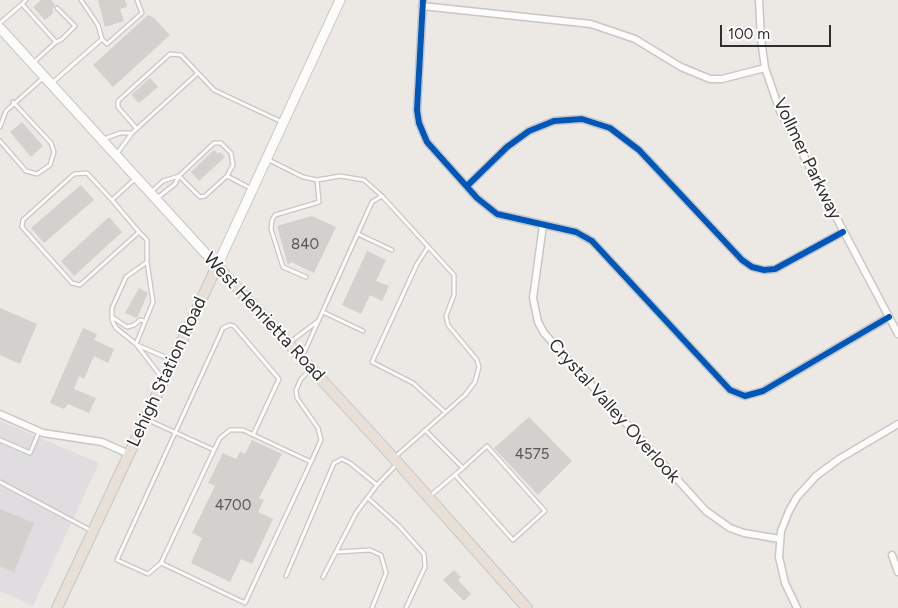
<!DOCTYPE html>
<html>
<head>
<meta charset="utf-8">
<style>
  body { margin:0 }
  #map { position:relative; width:898px; height:608px; overflow:hidden; background:#ece8e4; font-family:Figtree,sans-serif }
  canvas { display:block }
  .scale { position:absolute; left:720px; top:25px; width:111px; height:22px; box-sizing:border-box; border:2px solid #2e2e2e; border-top:0; padding-left:6px; font-size:15px; line-height:18px; white-space:nowrap; color:#2e2e2e; -webkit-text-stroke:4px #fff; paint-order:stroke }
</style>
</head>
<body>
<div id="map">
<canvas width="898" height="608"></canvas>
<div class="scale">100 m</div>
</div>
<script>
const context = document.querySelector('canvas').getContext('2d');
context.lineJoin = 'round';
function paint(path, color) { context.fillStyle = color; context.fill(path, 'evenodd'); }
const toPath = rows => new Path2D(rows.map(r => 'M' + r).join(''));
function trace(path, color, width, dash) { context.strokeStyle = color; context.lineWidth = width; context.lineCap = dash ? 'butt' : 'round'; context.setLineDash(dash || []); context.stroke(path); }
function drawText(font, color, halo, rows, align = 'center') {
  context.font = font + ' Figtree,sans-serif'; context.lineWidth = 4; context.setLineDash([]); context.textBaseline = 'middle'; context.strokeStyle = halo; context.fillStyle = color; for (const [text, x, y, turn = 0] of rows) {
    context.save(); context.translate(x, y); context.rotate((+turn || 0) * Math.PI / 180); context.textAlign = isNaN(turn) ? turn : align; if (halo) context.strokeText(text, 0, 0); context.fillText(text, 0, 0); context.restore();
  }
}
paint(toPath([
  [0,421,99,463,33,606,0,591]
]), '#dfdddf');
paint(toPath([
  [41,0,51,0,55,5,52,10,54,12,45,20,33,7],
  [98,0,125,0,127,7,120,9,124,21,105,27],
  [148,15,154,18,170,35,113,87,93,65],
  [150,78,158,87,139,103,131,95],
  [22,122,43,146,31,157,10,132],
  [214,150,218,154,220,152,225,157,199,181,191,172],
  [81,185,94,200,44,243,31,228],
  [312,216,336,227,314,273,291,262,288,265,277,226],
  [109,217,122,232,74,276,61,261],
  [367,251,386,260,376,281,389,286,382,301,370,295,361,314,342,305],
  [139,288,148,293,137,318,125,313],
  [0,308,37,324,20,364,0,355],
  [83,328,97,334,94,340,114,349,108,363,94,356,84,379,79,376,74,389,96,398,89,413,68,404,64,409,50,403],
  [529,417,572,461,538,495,494,448],
  [252,440,282,454,259,498,264,500,258,512,273,519,252,564,241,559,230,582,191,563,202,538,192,533,215,486,208,483,223,453,236,459,240,452,245,454],
  [0,509,34,523,14,572,0,566],
  [454,570,461,577,458,580,471,594,464,601,443,580]
]), '#d3d0cd');
const lane = toPath([
  [81,0,98,25,102,39,107,44,142,13,137,0],
  [22,4,26,0],
  [0,23,22,4,56,42,33,63],
  [56,42,61,40,75,26,57,8],
  [52,83,102,39],
  [0,127,6,111,44,77],
  [137,129,118,107,118,101,170,54,181,55,214,90,282,122],
  [104,139,120,133,132,133],
  [0,141,26,171,37,174,50,165,54,152,51,143,13,102],
  [116,155,132,133,198,73],
  [267,159,303,177,317,180,340,176,364,180,382,196,454,275,454,295,446,316,448,325,477,360,479,367,475,382,465,395,395,457],
  [179,176,200,197,205,196,227,176,252,189],
  [152,191,163,181,179,176],
  [156,199,175,184,179,176,214,143,221,143,231,153,233,165,227,176],
  [112,200,87,173,74,174,23,220,22,227,72,283,80,285,139,232,112,200,136,178],
  [139,232,147,240,147,262,126,277,112,308,112,320,116,328,136,344,163,379],
  [358,234,392,250],
  [428,247,417,264,372,362,413,383,445,412],
  [306,277,283,267,271,229,272,220,275,215,319,202,317,180],
  [323,312,363,331],
  [112,317,127,327,134,325,140,320,144,321],
  [289,343,318,321],
  [136,344,153,302,147,262],
  [137,345,172,360],
  [303,355,372,202,382,196],
  [148,420,214,450,220,438,230,430,243,430,311,462,321,440,318,428,297,398,296,390,301,379,311,369],
  [425,430,463,468,430,496],
  [0,440,30,453,39,432],
  [214,450,161,563,245,603,311,462],
  [455,475,513,540,545,511,487,446,463,468],
  [0,482,92,531],
  [368,498,399,526,424,554,425,567,406,608],
  [337,552,370,550,381,555,386,573,372,608],
  [161,563,148,574,117,560,223,328,230,325,234,326,279,379,253,435],
  [286,576,334,463,342,459,350,463,377,485],
  [323,577,356,513,377,485,396,465]
]);
const street = toPath([
  [423,0,417,110,419,123,427,142,477,198,497,214,576,232,592,241,730,390,745,396,763,391,889,317],
  [759,0,761,39,765,68,780,111,898,334],
  [422,6,591,24,635,39,681,67,710,79,722,79,765,68],
  [467,186,507,147,529,131,554,121,582,119,610,128,639,150,742,260,752,267,764,270,775,269,843,232],
  [543,225,533,298,538,322,544,333,706,511,730,528,744,533,780,539],
  [0,414,43,433,102,442,129,454],
  [892,555,898,572],
  [797,608,785,583,779,557,781,531,789,511,797,497,816,476,839,459,898,424]
]);
const secondary = toPath([
  [0,28,217,266,340,0]
]);
const primary = toPath([
  [57,608,217,266,390,454,527,608]
]);
trace(lane, '#c8c6c6', 5.5);
trace(street, '#c8c6c6', 9);
trace(secondary, '#c8c6c6', 11);
trace(primary, '#c6c5c4', 12);
trace(lane, '#fcfcfb', 3);
trace(street, '#fcfcfb', 6);
trace(secondary, '#fcfcfb', 9);
trace(primary, '#e8e0d6', 10);
trace(toPath([
  [423,0,417,110,419,123,427,142,477,198,497,214,576,232,592,241,730,390,745,396,763,391,889,317],
  [467,186,507,147,529,131,554,121,582,119,610,128,639,150,742,260,752,267,764,270,775,269,843,232]
]), '#0057b8', 6);
drawText('15px', '#585756', null, [
  ["840",305,245],
  ["4575",532,455],
  ["4700",233,506]
]);
drawText('18px', '#2e2e2e', '#fff', [
  ["Vollmer Parkway",807,159,64],
  ["West Henrietta Road",264,317,47],
  ["Lehigh Station Road",167,372,-65],
  ["Crystal Valley Overlook",614,411,48]
]);
</script>
</body>
</html>
